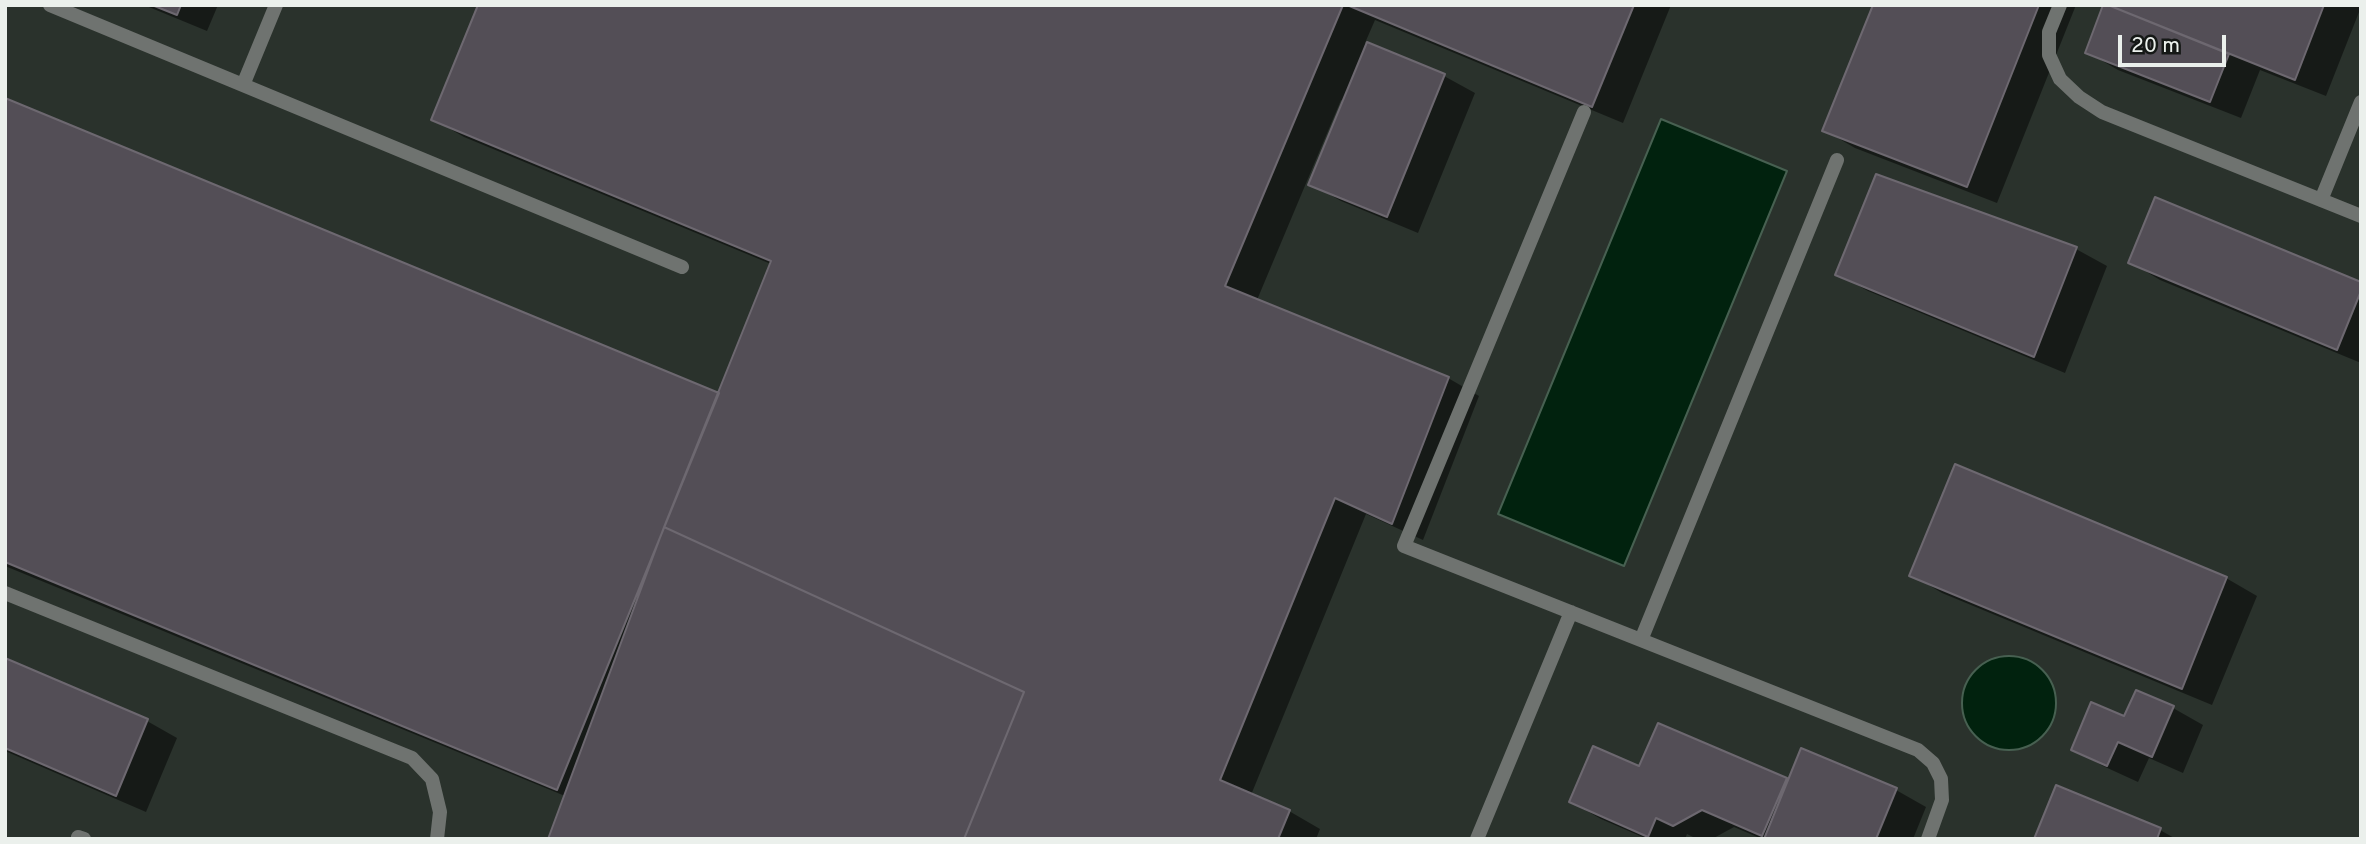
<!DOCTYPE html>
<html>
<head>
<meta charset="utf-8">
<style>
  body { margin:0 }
  #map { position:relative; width:2366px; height:844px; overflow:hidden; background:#2a322c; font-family:Overpass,sans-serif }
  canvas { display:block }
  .frame { position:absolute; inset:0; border:7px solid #ebf0ec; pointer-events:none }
  .scale { position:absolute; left:2118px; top:35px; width:108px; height:32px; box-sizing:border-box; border:4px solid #ebf0ec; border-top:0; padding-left:9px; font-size:21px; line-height:24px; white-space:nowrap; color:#ebf0ec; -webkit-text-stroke:5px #151816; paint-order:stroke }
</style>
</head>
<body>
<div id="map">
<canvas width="2366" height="844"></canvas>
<div class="frame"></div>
<div class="scale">20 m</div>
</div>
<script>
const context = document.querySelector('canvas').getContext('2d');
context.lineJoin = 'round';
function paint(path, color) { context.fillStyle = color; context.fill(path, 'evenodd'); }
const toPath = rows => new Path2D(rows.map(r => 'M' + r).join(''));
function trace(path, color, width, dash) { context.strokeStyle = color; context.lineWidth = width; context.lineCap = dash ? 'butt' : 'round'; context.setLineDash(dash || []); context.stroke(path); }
const water = toPath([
  [1661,119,1787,171,1624,566,1498,514,1661,119],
  '1962 703a47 47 0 1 1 94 0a47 47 0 1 1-94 0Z'
]);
paint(water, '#01220e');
trace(water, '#476051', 2);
paint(toPath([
  [144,5,218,5,207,31],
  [480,5,1671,5,1623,123,1375,20,1365,43,1444,76,1475,93,1418,233,1341,201,1311,184,1344,101,1341,100,1257,300,1448,378,1479,396,1423,540,1366,514,1251,795,1289,811,1320,829,1316,839,550,839,565,796,5,566,5,100,720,395,771,264,464,137,433,119],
  [1875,5,2076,5,1997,203,1855,148,1824,130],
  [2105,5,2361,5,2361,7,2326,96,2260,70,2241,118,2118,70,2087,52],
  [2076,249,2107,266,2065,373,1868,291,1837,274],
  [2130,262,2361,284,2361,363,2160,280],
  [1956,467,2226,578,2257,596,2212,705,1942,593,1912,575],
  [5,660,147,721,177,738,146,812,5,751],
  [2173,708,2203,725,2183,773,2149,758,2138,782,2103,766,2073,749,2125,719],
  [1640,769,1896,790,1926,807,1913,839,1762,839,1734,827,1712,839,1697,839,1687,834,1685,839,1647,839,1601,819,1571,802],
  [2160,830,2176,839,2036,839]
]), '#0007');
const building = toPath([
  [152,5,181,5,177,15,152,5],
  [478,5,1343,5,1225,286,1449,377,1392,524,1335,498,1220,780,1290,810,1278,839,964,839,1024,692,664,527,771,261,431,120,478,5],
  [1347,5,1634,5,1592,107,1347,5],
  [1873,5,2039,5,1967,187,1822,131,1873,5],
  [2103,5,2108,5,2229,54,2210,102,2085,53,2103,5],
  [2108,5,2324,5,2295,80,2108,5],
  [1367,42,1445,74,1387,217,1308,185,1367,42],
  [5,98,719,393,557,790,5,562,5,98],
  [1876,174,2077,247,2034,357,1835,275,1876,174],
  [2155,197,2361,282,2361,291,2337,350,2128,263,2155,197],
  [1955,464,2227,577,2182,689,1909,576,1955,464],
  [664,527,1024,692,964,839,548,839,664,527],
  [5,658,148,719,116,796,5,748,5,658],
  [2136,690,2174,706,2152,757,2118,742,2107,766,2071,750,2091,702,2124,716,2136,690],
  [1658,723,1787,778,1762,836,1702,810,1673,826,1656,818,1648,837,1569,802,1593,746,1639,766,1658,723],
  [1801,748,1897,788,1876,839,1764,839,1801,748],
  [2056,785,2161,828,2157,839,2034,839,2056,785]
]);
paint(building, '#534e56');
trace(building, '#6d6870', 2);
trace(toPath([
  [50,5,682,267],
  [2060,5,2049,32,2049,55,2060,79,2079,97,2102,112,2361,216],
  [243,85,276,5],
  [1584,112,1404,546,1918,750,1933,763,1941,779,1942,800,1928,839],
  [2321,200,2361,102],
  [5,593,412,758,432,779,440,812,437,839],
  [1641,640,1837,160],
  [78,837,84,839],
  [1477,839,1571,612]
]), '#6f7370', 14);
</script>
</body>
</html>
